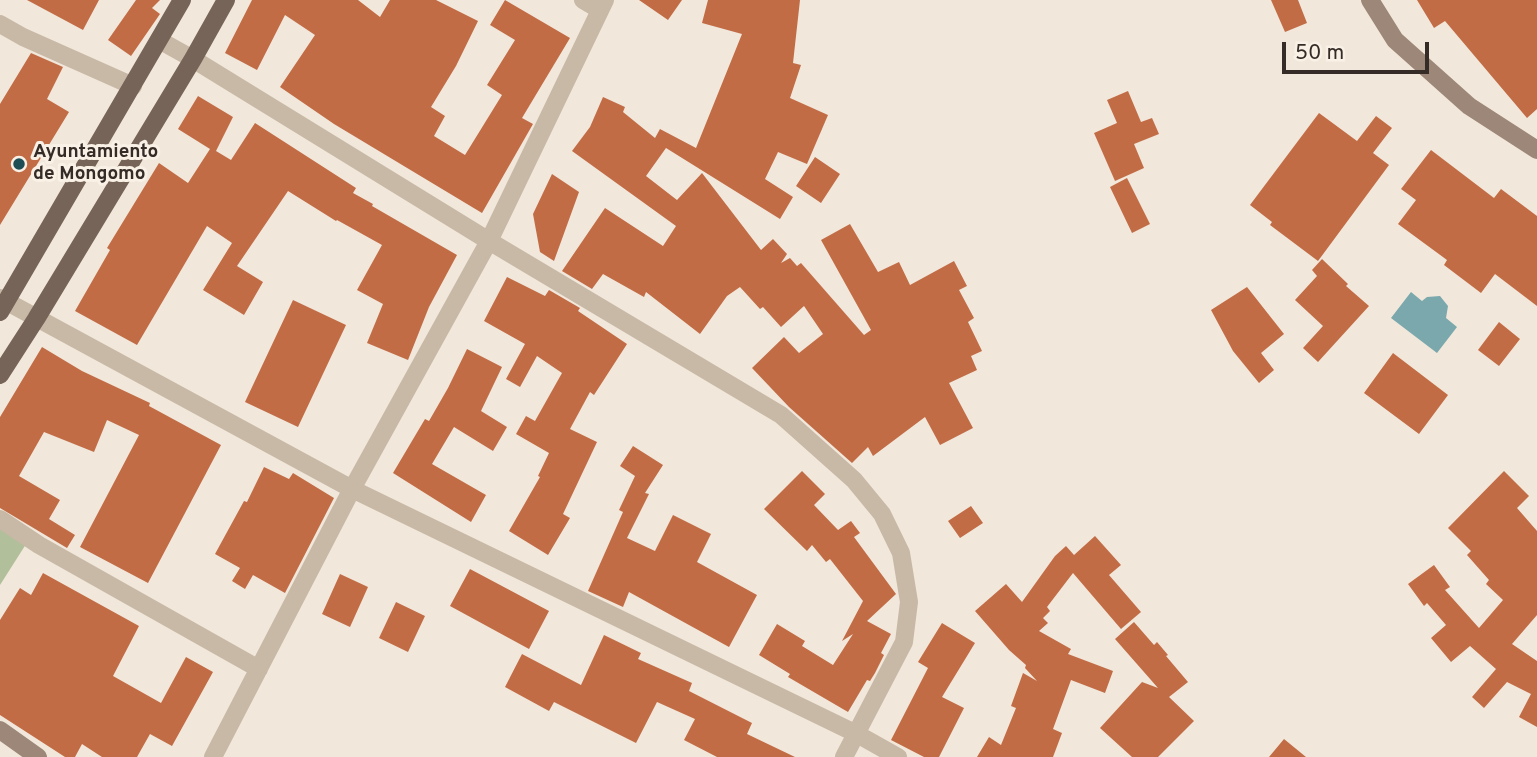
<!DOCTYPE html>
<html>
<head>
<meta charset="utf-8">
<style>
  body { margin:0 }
  #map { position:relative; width:1537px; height:757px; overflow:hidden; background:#f1e7da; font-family:Overpass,sans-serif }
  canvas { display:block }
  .scale { position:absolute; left:1282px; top:42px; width:147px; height:32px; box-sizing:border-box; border:4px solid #352c27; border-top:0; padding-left:9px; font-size:21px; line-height:24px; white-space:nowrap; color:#352c27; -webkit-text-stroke:5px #f9f1e6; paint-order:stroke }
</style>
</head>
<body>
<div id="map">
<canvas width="1537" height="757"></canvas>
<div class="scale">50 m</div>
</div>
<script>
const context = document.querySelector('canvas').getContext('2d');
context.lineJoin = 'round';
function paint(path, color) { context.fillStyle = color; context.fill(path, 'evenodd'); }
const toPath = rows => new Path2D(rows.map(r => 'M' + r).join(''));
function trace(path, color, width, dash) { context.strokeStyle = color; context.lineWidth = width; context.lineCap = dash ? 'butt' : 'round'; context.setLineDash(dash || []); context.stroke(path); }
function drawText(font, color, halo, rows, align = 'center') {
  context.font = font + ' Overpass,sans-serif'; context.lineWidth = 6; context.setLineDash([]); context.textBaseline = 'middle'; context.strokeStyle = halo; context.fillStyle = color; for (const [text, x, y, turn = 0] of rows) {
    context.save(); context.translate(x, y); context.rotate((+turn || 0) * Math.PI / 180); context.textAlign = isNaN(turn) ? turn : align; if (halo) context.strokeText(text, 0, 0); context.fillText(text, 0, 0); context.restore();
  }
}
paint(toPath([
  [0,523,28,541,0,585]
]), '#b1bf9b');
paint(toPath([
  [1411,292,1422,301,1427,297,1440,296,1448,306,1446,318,1457,327,1437,353,1391,318]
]), '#7aa8ad');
paint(toPath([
  [27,0,99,0,83,30],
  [136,0,160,0,152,8,160,14,131,56,108,40],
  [252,0,358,0,380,17,390,0,436,0,478,21,456,66,431,107,445,116,434,136,465,155,502,95,487,85,515,40,490,25,505,0,570,38,522,118,533,124,482,213,334,124,280,87,315,35,285,15,257,70,225,53],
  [639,0,682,0,668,20],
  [708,0,800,0,793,63,801,65,790,98,828,115,807,164,778,152,765,179,793,197,780,219,666,148,646,176,677,200,702,173,761,250,773,239,787,254,781,263,790,258,797,266,801,263,864,335,871,330,821,240,850,224,878,272,899,262,910,285,954,261,967,286,959,290,974,318,968,322,982,351,971,356,977,370,949,383,973,428,940,445,925,417,873,456,868,447,852,463,789,407,752,368,784,337,799,353,823,334,804,306,781,327,763,307,760,309,740,287,727,296,700,334,646,292,644,297,603,274,592,289,562,271,605,208,663,246,676,226,572,151,590,127,603,97,625,107,623,112,655,138,660,129,696,148,742,34,702,23],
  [1271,0,1298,0,1307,23,1285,32],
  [1417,0,1537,0,1537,109,1527,118,1445,21,1434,28],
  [31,53,63,67,47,99,69,112,0,225,0,104],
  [1128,91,1141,122,1152,118,1159,134,1134,144,1144,168,1115,181,1094,133,1117,123,1107,100],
  [198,96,233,117,216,151,231,160,255,123,356,188,353,193,373,204,372,206,457,255,429,307,408,360,367,343,383,304,357,290,382,245,337,220,336,221,288,191,237,266,263,282,244,315,203,290,232,243,207,226,137,345,75,311,110,250,107,248,159,163,188,183,210,149,178,129],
  [1319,113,1357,141,1376,116,1392,128,1373,153,1389,165,1318,261,1270,225,1272,222,1250,205],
  [1431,150,1494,198,1501,189,1537,216,1537,306,1495,274,1481,293,1444,265,1447,260,1398,224,1416,200,1401,189],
  [815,157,840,174,821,203,796,186],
  [552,174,579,192,554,261,540,252,533,214],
  [1127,178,1150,224,1132,233,1110,187],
  [1322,259,1348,284,1346,286,1369,306,1318,362,1303,348,1323,326,1295,300,1317,276,1312,270],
  [507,277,545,296,549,290,580,308,578,311,627,344,594,395,590,392,570,429,597,442,563,514,570,518,548,555,509,531,540,477,538,476,549,453,516,434,526,416,535,421,562,373,537,356,520,387,506,379,525,344,484,321],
  [1247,287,1284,334,1261,353,1274,370,1259,383,1233,351,1211,310],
  [293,300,346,325,298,427,245,402],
  [1499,322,1520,339,1499,366,1478,350],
  [42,347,82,371,150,403,149,406,221,445,148,583,80,547,139,435,107,420,94,452,44,432,19,476,60,500,49,519,75,535,67,548,0,508,0,417],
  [467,349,502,367,481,411,507,427,493,451,454,427,432,464,486,495,471,522,393,473,425,419,429,421,448,388],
  [1393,353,1448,395,1419,434,1364,393],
  [633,446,663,465,645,493,649,494,627,538,655,551,673,515,711,534,697,562,757,595,729,647,629,592,623,607,588,591,623,512,619,510,635,476,620,466],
  [264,467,289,479,293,473,334,498,285,593,253,575,245,589,232,581,240,568,215,554,244,501,247,502],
  [802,471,825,494,814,505,838,530,851,521,860,533,854,537,896,594,867,621,891,634,881,653,884,655,875,673,870,681,867,680,848,712,788,677,790,674,759,655,777,624,805,641,802,646,833,665,853,634,842,641,863,601,830,559,826,562,812,545,807,551,764,509],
  [1504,471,1529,496,1517,508,1537,531,1537,615,1512,644,1537,661,1537,727,1519,717,1531,694,1507,682,1484,708,1472,697,1496,669,1470,646,1451,662,1431,638,1446,625,1427,603,1424,606,1408,584,1434,565,1450,587,1445,590,1479,628,1503,600,1486,584,1489,580,1467,555,1471,551,1448,528],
  [971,506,983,523,960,538,948,521],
  [1095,536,1121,565,1109,575,1141,612,1121,629,1073,573,1047,607,1050,611,1043,618,1048,623,1039,631,1071,649,1068,654,1113,671,1105,693,1071,680,1053,729,1062,733,1053,757,977,757,989,737,1001,745,1016,708,1011,706,1023,673,1037,681,1025,668,1026,665,1009,650,975,611,1006,584,1022,602,1055,556,1066,546,1074,555],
  [470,569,549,611,529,649,450,606],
  [43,573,139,626,113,676,161,703,186,657,213,672,172,746,150,734,137,757,102,757,82,744,75,757,65,757,0,715,0,620,20,588,31,595],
  [340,574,368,587,350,627,322,614],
  [396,602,425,616,408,652,379,638],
  [1134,622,1154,645,1157,642,1168,655,1166,656,1188,682,1169,697,1194,721,1158,757,1132,757,1100,728,1142,682,1158,688,1115,639],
  [942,623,975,643,942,697,964,708,939,757,924,757,891,740,928,668,918,662],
  [604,635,641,653,638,659,692,683,689,691,752,723,747,734,795,757,717,757,684,740,695,719,657,702,636,743,554,702,549,711,505,687,522,654,581,685],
  [1284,739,1306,757,1269,757]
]), '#c26c46');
trace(toPath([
  [583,0,600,10],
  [0,24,23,37,133,86],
  [159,40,193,59,489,241,781,415,854,480,882,514,901,553,909,602,904,642,844,757],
  [0,298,352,489,857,734,898,757],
  [0,519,39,545,259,669],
  [213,757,352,489,489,241,605,0]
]), '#c8b8a6', 18);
trace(toPath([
  [1370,0,1395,40,1469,106,1537,150],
  [0,730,38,757]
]), '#9c8778', 18);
trace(toPath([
  [0,312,182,0],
  [0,375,36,319,193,59,226,0]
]), '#766458', 18);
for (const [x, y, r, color] of [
  [19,164,7,"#1e4e55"]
]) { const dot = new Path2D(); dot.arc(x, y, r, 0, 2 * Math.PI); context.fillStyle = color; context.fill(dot); trace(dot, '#f9f1e6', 2.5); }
drawText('bold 19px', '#352c27', '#f9f1e6', [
  ["Ayuntamiento",33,153],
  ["de Mongomo",33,175]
], 'left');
</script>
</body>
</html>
